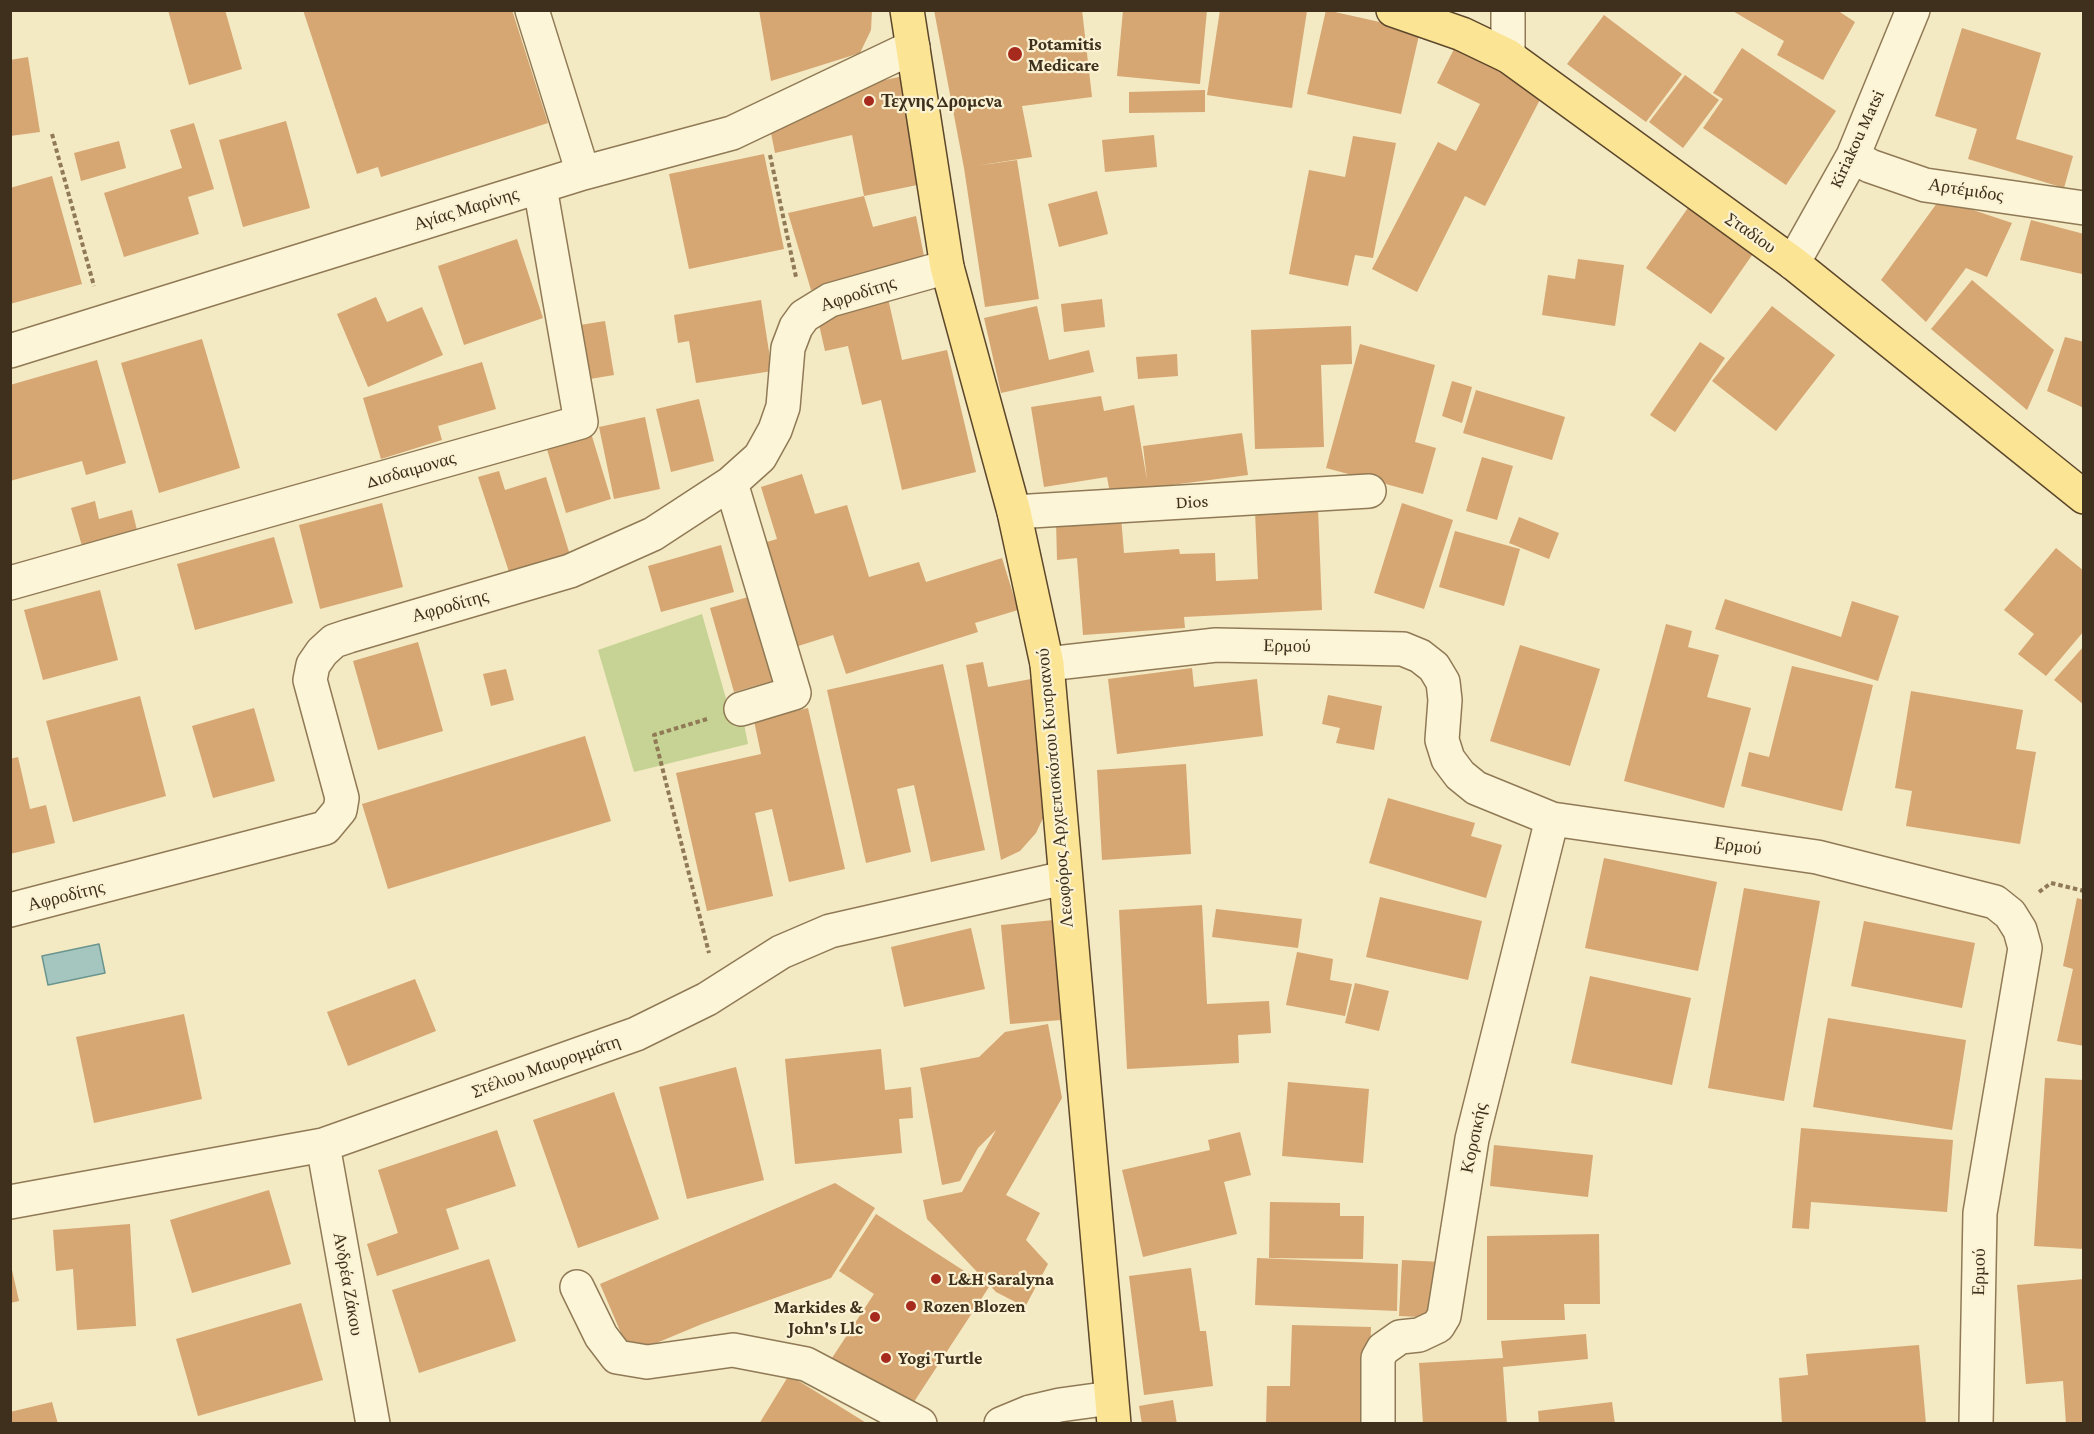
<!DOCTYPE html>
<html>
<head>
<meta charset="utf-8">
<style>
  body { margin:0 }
  #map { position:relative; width:2094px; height:1434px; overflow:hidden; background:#f3e9c2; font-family:"Crimson Pro",serif }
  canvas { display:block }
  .frame { position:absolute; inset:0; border:12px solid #3e301c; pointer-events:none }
</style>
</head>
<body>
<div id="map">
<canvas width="2094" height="1434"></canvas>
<div class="frame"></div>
</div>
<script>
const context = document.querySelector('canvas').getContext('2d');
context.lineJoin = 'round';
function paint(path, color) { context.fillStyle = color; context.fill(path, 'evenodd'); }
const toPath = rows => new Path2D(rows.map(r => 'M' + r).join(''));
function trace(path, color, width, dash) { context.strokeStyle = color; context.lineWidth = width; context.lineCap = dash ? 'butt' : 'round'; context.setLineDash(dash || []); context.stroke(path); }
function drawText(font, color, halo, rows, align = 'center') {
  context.font = font + ' "Crimson Pro",serif'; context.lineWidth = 4.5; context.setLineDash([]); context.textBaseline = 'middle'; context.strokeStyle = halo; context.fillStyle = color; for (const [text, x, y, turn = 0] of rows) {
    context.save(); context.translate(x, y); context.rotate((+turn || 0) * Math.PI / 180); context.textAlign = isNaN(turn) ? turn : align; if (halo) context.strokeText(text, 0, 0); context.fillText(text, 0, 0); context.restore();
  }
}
paint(toPath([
  [702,614,727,702,741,709,748,744,634,772,598,650]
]), '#c6d394');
const water = toPath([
  [99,944,105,973,48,985,42,956,99,944]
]);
paint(water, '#a5c6bf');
trace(water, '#6a958f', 1.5);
paint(toPath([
  [168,10,225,10,242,69,189,85],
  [303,10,512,10,548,123,381,177,378,167,357,174],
  [759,10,872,10,871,30,860,53,771,81],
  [934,10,1082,10,1092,97,1022,106,1032,157,975,166,1017,160,1039,299,985,307,964,168],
  [1123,10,1207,10,1200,84,1117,76],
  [1220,10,1307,11,1292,108,1207,95],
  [1326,10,1420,31,1401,114,1307,94],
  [1731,10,1837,10,1855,22,1823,80,1777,55,1784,41],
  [1604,15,1682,74,1646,122,1567,64],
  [1962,28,2041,53,2016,139,2073,156,2064,188,1968,159,1977,129,1935,116],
  [1457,43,1546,88,1485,206,1465,196,1417,292,1372,269,1438,142,1456,151,1480,104,1437,83],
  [1742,48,1836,111,1786,185,1703,128,1723,99,1713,93],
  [28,57,40,132,10,136,10,60],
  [1685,75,1719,100,1683,148,1649,122],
  [903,76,922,184,864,196,852,135,775,153,771,133,858,86],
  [1205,90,1205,112,1129,113,1129,92],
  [286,121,310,208,243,227,219,140],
  [194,123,214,189,188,197,199,234,124,257,104,193,182,168,170,130],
  [1154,135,1157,167,1105,172,1102,140],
  [1353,136,1396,143,1373,258,1355,255,1348,286,1289,274,1309,170,1345,177],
  [119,141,126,168,81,181,74,153],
  [764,154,784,249,689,269,669,174],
  [52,176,82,284,10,304,10,188],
  [1097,191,1108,234,1059,247,1048,204],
  [864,196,873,227,916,216,925,261,811,290,788,213],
  [1940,199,2012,223,1987,277,1966,268,1926,322,1881,280],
  [1692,202,1757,248,1711,314,1646,268],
  [2031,220,2084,234,2082,274,2020,260],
  [517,239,543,318,464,345,438,266],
  [1578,259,1624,265,1615,326,1542,315,1548,275,1575,279],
  [1972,280,2054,350,2027,410,1931,329],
  [887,294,902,360,947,350,976,472,902,490,881,400,862,405,848,346,825,351,816,311],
  [376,297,387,322,422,307,443,355,368,387,337,314],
  [1102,299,1105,327,1064,332,1061,304],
  [761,300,772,371,696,383,689,341,678,343,674,315],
  [1037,306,1049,360,1089,350,1094,372,1001,393,984,318],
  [1772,306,1835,355,1776,431,1712,381],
  [605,321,614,375,584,380,574,326],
  [1351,326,1352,364,1321,365,1324,447,1255,449,1251,330],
  [2065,337,2084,342,2084,408,2047,391],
  [202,339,240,468,159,493,121,363],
  [1700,342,1725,358,1675,432,1650,415],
  [1360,344,1435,365,1415,442,1436,448,1423,494,1326,468],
  [1177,354,1178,376,1138,379,1136,357],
  [97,360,126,463,86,475,82,461,10,481,10,385],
  [482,362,496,409,438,426,442,440,381,459,363,398],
  [1452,381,1472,387,1462,423,1442,416],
  [1476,390,1565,417,1552,460,1463,433],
  [1101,396,1104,411,1134,405,1147,480,1143,446,1242,433,1248,475,1110,493,1107,477,1044,487,1031,407],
  [699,399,714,461,671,472,656,409],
  [645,417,660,489,614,499,599,427],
  [591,433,611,499,566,513,546,446],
  [1482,457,1513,466,1497,520,1466,511],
  [499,471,505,490,546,477,570,555,510,575,478,477],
  [802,474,815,514,847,505,869,577,919,562,926,582,1002,558,1018,610,975,623,978,632,846,674,833,635,792,648,760,544,777,539,761,487],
  [95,501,99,519,132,510,137,530,82,546,71,508],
  [382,503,403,587,320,609,299,525],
  [1402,503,1453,520,1424,609,1374,593],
  [1318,508,1322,610,1184,617,1185,628,1083,635,1077,558,1057,560,1056,520,1121,517,1124,553,1179,549,1180,554,1215,553,1216,581,1258,579,1255,512],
  [1519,517,1559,533,1549,559,1509,543],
  [1455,531,1520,549,1504,606,1439,587],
  [274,537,293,603,195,630,177,564],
  [721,545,734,592,661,612,648,566],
  [2056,548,2084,571,2084,631,2046,676,2018,654,2034,634,2004,610],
  [100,590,118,660,43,680,24,610],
  [755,595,779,679,734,692,710,608],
  [1725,599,1841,637,1852,601,1899,616,1878,681,1715,629],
  [1666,624,1692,631,1688,647,1719,655,1707,697,1751,708,1724,808,1624,781],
  [418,642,443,731,378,750,353,661],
  [1520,645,1600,669,1570,766,1490,741],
  [2084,646,2084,705,2054,680],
  [983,662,988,687,1031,679,1045,814,1036,833,1020,851,1001,860,966,665],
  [943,664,985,850,931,862,914,785,897,789,911,852,866,863,827,690],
  [1792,666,1873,685,1842,811,1741,786,1749,752,1769,757],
  [1192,668,1194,687,1257,679,1263,736,1117,754,1108,679],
  [506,669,514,700,491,706,483,674],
  [1911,691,2023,710,2016,749,2036,752,2020,844,1906,826,1912,791,1895,788],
  [1328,695,1382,706,1374,750,1336,743,1340,728,1322,724],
  [140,696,166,796,73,822,46,721],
  [254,708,275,781,213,798,192,726],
  [808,708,845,869,789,882,772,809,755,813,773,896,707,911,676,773,761,754,754,721],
  [585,736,611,821,388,889,362,804],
  [18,757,30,809,46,805,55,843,10,854,10,759],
  [1186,764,1191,854,1102,860,1097,770],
  [1388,798,1475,823,1471,836,1502,845,1486,898,1369,863],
  [1604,858,1717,882,1698,971,1585,948],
  [1744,888,1820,901,1784,1101,1708,1088],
  [1380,897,1482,921,1468,980,1366,957],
  [2077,898,2084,900,2084,1046,2057,1041,2073,969,2063,966],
  [1202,905,1207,1004,1269,1001,1271,1033,1238,1035,1239,1063,1127,1069,1119,910],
  [1216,909,1302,919,1298,948,1212,937],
  [1065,919,1074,1019,1010,1024,1001,925],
  [1864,921,1975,943,1962,1008,1851,986],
  [971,928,985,989,904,1007,891,947],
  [1297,952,1333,959,1330,980,1352,984,1345,1016,1286,1005],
  [1590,976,1691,998,1672,1085,1571,1063],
  [415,979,436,1031,348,1066,327,1012],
  [1355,983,1389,991,1379,1031,1345,1023],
  [184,1014,202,1099,94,1123,76,1037],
  [1828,1018,1966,1040,1952,1130,1813,1107],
  [1048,1024,1062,1098,1006,1195,1040,1213,1026,1240,1048,1264,1025,1307,996,1292,927,1219,923,1200,962,1192,996,1130,978,1148,960,1181,942,1185,920,1068,979,1057,1005,1032],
  [881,1049,885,1090,911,1087,913,1118,899,1119,902,1153,795,1164,785,1059],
  [736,1067,764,1180,687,1199,659,1087],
  [2045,1078,2084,1080,2084,1249,2034,1246],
  [1288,1082,1369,1089,1363,1163,1282,1156],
  [614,1092,659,1219,578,1248,533,1120],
  [1801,1128,1953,1140,1947,1212,1811,1202,1809,1229,1792,1228],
  [497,1130,516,1186,446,1209,459,1249,377,1276,367,1244,398,1233,378,1170],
  [1240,1132,1251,1175,1224,1182,1237,1234,1143,1257,1122,1170,1210,1150,1208,1140],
  [1494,1145,1593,1155,1588,1197,1490,1186],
  [835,1183,875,1208,831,1278,702,1324,630,1354,600,1284],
  [269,1190,291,1264,192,1293,170,1220],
  [1270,1202,1340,1203,1340,1216,1364,1216,1363,1259,1269,1258],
  [876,1214,989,1287,908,1411,830,1361,874,1294,839,1271],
  [130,1224,136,1326,77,1330,73,1269,56,1271,53,1230],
  [1599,1234,1600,1304,1564,1304,1565,1320,1487,1320,1487,1236],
  [1257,1258,1398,1264,1397,1311,1255,1305],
  [489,1259,516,1341,419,1373,392,1290],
  [1402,1260,1442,1262,1439,1318,1399,1316],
  [10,1261,19,1301,10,1303],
  [1191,1268,1200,1331,1206,1331,1213,1386,1144,1395,1129,1276],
  [2084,1279,2084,1423,2066,1424,2063,1381,2026,1384,2017,1285],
  [301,1303,323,1380,198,1416,176,1339],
  [1292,1325,1371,1327,1368,1424,1266,1424,1267,1386,1290,1386],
  [1586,1334,1588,1359,1503,1367,1507,1424,1423,1424,1419,1363,1503,1358,1501,1341],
  [1919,1345,1926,1424,1782,1424,1779,1378,1808,1375,1806,1354],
  [789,1375,868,1424,759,1424],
  [1173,1400,1177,1424,1142,1424,1139,1406],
  [52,1402,58,1424,10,1424,10,1412],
  [1612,1402,1615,1424,1539,1424,1538,1411]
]), '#d6a673');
const minor = toPath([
  [532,10,583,173],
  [1508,56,1508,10],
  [1853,156,1870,166,1925,185,2084,208],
  [1793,263,1853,156,1913,10],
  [10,351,583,173,732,133,913,47],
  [731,483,794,693,741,709],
  [1014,512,1369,491],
  [10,583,581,422,540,187],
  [1047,664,1216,645,1403,649,1420,656,1434,667,1443,682,1445,700,1442,740,1448,759,1460,775,1476,788,1552,819,1817,857,1995,902,2010,914,2020,930,2025,948,1980,1213,1976,1424],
  [10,910,325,828,340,810,342,798,310,680,313,665,322,652,334,641,349,636,570,571,653,534,731,483,760,457,775,430,783,407,788,348,796,327,804,316,830,300,947,267],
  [323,1145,373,1424],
  [10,1202,323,1145,636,1034,707,999,781,952,830,931,1064,878],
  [577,1287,601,1336,617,1357,647,1362,733,1350,806,1364,920,1424],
  [1001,1424,1030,1412,1060,1405,1111,1398],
  [1378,1424,1378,1358,1383,1349,1400,1337,1419,1335,1438,1326,1444,1316,1472,1139,1552,819]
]);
const major = toPath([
  [907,10,947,267,1014,512,1047,664,1114,1424],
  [1393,10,1462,34,1508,56,1793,263,2084,497]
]);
trace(minor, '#907a56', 36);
trace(major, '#5d472b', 36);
trace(toPath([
  [52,134,94,286],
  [770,155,796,277],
  [707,719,654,735,709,953],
  [2039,892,2051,883,2084,891]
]), '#907a56', 4, [4.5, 3]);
trace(minor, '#fdf5d7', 33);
trace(major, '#fbe595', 33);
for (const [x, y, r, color] of [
  [1015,54,8,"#a72a1e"],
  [869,101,6,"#a72a1e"],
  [936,1279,6,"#a72a1e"],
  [911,1306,6,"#a72a1e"],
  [875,1317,6,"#a72a1e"],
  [886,1358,6,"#a72a1e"]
]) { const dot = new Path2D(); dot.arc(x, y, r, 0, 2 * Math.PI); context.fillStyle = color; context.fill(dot); trace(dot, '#faf2d3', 2); }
drawText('bold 18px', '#3e301c', '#faf2d3', [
  ["Potamitis",1028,44],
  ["Medicare",1028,65],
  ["Τεχνης Δρομcνa",881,101],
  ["L&H Saralyna",948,1279],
  ["Rozen Blozen",923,1306],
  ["Markides &",863,1307,"right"],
  ["John's Llc",863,1328,"right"],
  ["Yogi Turtle",898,1358]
], 'left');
drawText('18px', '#3e301c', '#faf2d3', [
  ["Kiriakou Matsi",1857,139,-65],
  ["Αρτέμιδος",1966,190,9],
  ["Αγίας Μαρίνης",466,209,-17],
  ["Σταδίου",1751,233,36],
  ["Αφροδίτης",858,294,-18],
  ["Δισδαιμονας",411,470,-16],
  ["Dios",1192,502,-3],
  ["Αφροδίτης",450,606,-16],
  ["Ερμού",1287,646,1],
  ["Λεωφόρος Αρχιεπισκόπου Κυπριανού",1055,788,-95],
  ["Ερμού",1738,846,8],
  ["Αφροδίτης",66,896,-14],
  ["Στέλιου Μαυρομμάτη",546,1066,-19],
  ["Κορσικής",1474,1138,-78],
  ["Ερμού",1979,1272,-89],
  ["Ανδρέα Ζάκου",348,1284,80]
]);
</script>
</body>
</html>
